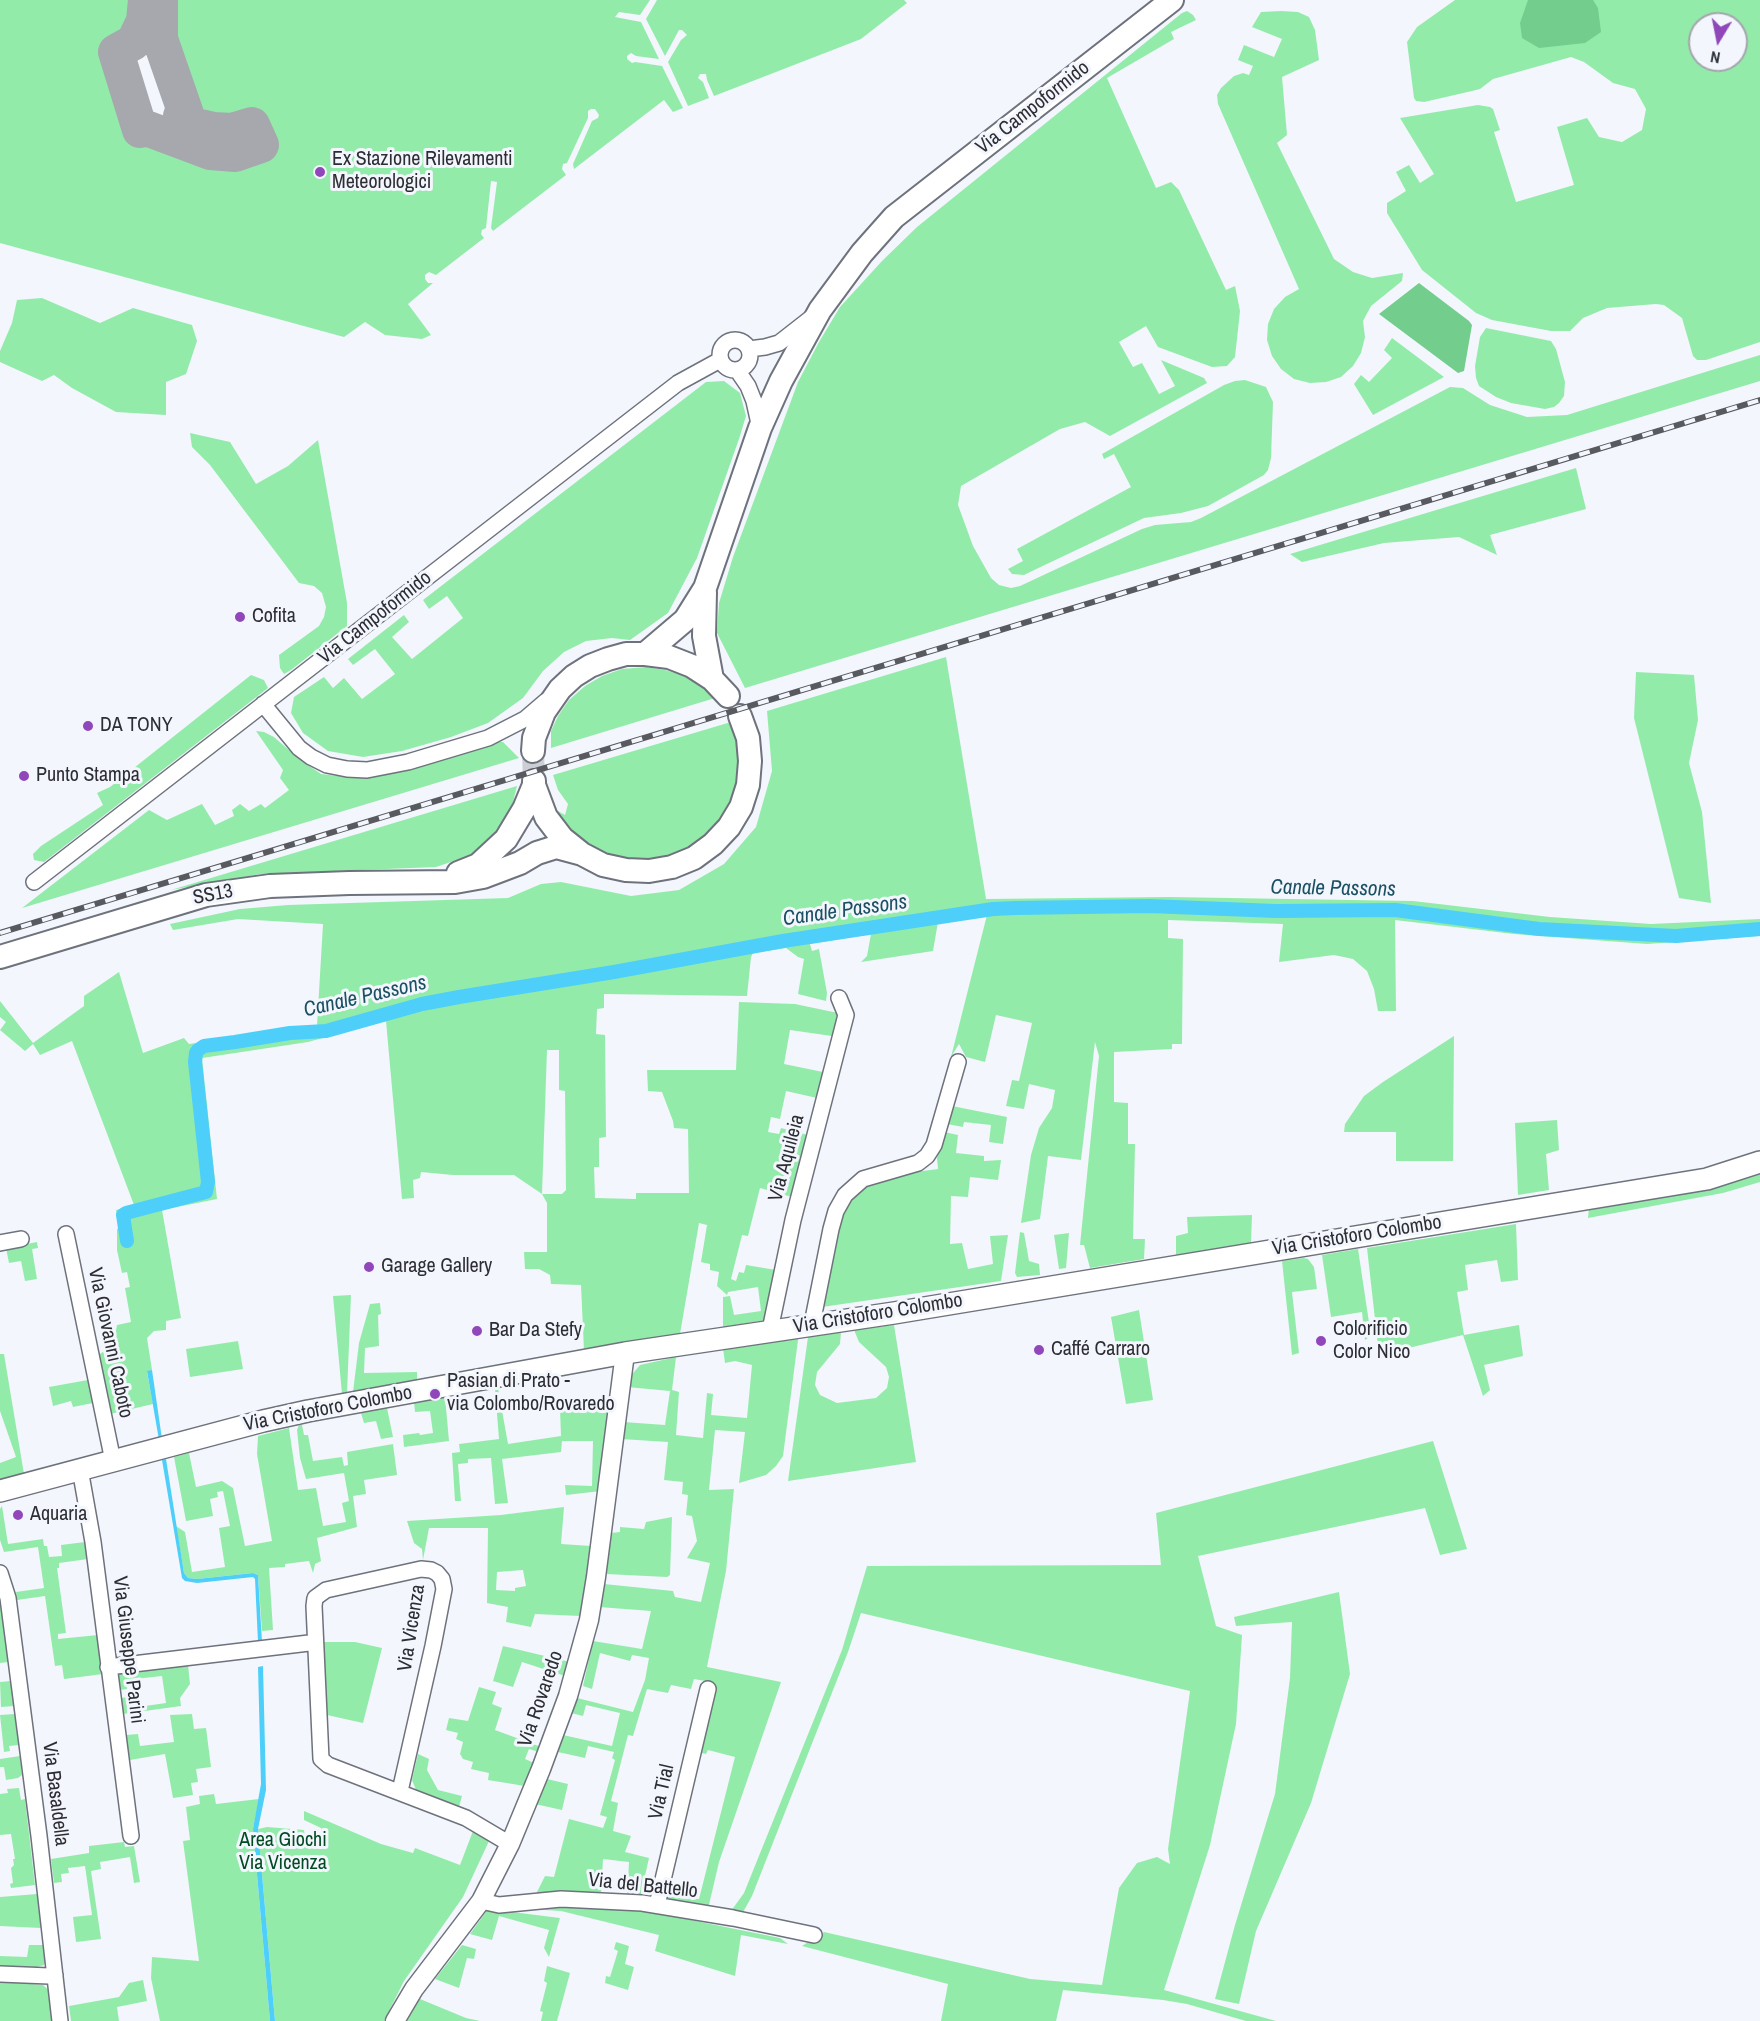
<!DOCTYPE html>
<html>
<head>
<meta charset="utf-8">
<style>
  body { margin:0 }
  #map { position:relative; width:1760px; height:2021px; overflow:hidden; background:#f3f6fd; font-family:"Archivo Narrow",sans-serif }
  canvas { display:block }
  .north { position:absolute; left:1688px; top:12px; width:60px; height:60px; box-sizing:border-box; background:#f3f6fd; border:2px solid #a4a6ac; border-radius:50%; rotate:190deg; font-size:16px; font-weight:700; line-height:24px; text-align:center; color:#2d2e33 }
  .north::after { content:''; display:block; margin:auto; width:21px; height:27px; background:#9047ba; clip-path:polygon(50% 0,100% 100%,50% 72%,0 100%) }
</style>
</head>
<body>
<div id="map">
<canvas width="1760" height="2021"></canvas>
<div class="north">N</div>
</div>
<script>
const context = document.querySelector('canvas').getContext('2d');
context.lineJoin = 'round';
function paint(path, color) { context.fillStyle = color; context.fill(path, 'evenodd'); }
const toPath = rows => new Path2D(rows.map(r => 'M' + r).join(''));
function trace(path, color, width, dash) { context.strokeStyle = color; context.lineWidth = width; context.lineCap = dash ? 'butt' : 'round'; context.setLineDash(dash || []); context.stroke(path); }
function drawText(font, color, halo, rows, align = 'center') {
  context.font = font + ' "Archivo Narrow",sans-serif'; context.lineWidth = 6; context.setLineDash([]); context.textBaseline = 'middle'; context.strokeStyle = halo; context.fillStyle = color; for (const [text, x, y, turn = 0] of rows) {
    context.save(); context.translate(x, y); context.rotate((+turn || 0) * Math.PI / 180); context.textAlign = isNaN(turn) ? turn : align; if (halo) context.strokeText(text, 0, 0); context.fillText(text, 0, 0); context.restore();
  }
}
paint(toPath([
  [0,0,146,0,144,21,134,42,116,52,140,129,146,128,210,152,235,154,261,145,252,125,232,131,214,130,196,126,181,116,186,113,160,39,160,0,650,0,640,15,619,12,615,17,641,22,659,59,636,56,631,53,627,56,627,59,632,63,635,62,662,66,683,108,673,112,664,100,574,169,573,164,592,121,598,118,599,115,595,109,591,109,588,111,588,118,567,163,563,164,562,169,566,175,493,231,491,228,497,182,491,181,486,228,482,230,481,234,484,238,436,275,429,272,425,275,425,279,428,283,433,283,408,304,431,335,422,339,385,335,365,322,344,337,0,243],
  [657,0,904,0,907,3,861,39,714,96,707,80,706,74,700,74,698,78,703,82,709,98,688,106,668,62,681,40,687,35,682,30,679,30,665,56,646,19],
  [1455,0,1760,0,1760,342,1706,360,1697,360,1693,356,1682,318,1664,305,1656,304,1607,308,1583,318,1570,331,1551,331,1492,320,1476,313,1422,270,1387,213,1387,203,1406,191,1396,172,1409,165,1420,183,1434,174,1400,118,1478,105,1490,107,1493,109,1500,130,1494,132,1516,202,1574,185,1557,127,1587,118,1599,137,1622,142,1642,130,1646,109,1635,89,1613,83,1584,62,1571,57,1493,79,1480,89,1472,91,1424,102,1416,101,1414,98,1407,42,1417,27],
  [1700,24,1736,24,1736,60,1700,60],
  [1187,11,1193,15,1196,20,1171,32,1174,39,1107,78,1156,188,1171,182,1179,190,1226,290,1235,286,1240,311,1235,357,1227,366,1212,367,1158,347,1146,326,1119,342,1133,367,1142,363,1159,394,1175,386,1161,360,1204,378,1207,383,1110,436,1085,422,1060,429,961,486,958,505,973,546,991,578,999,585,1011,588,1020,586,1142,529,1155,525,1191,522,1201,518,1450,387,1463,388,1490,405,1527,417,1567,415,1760,355,1760,381,745,688,717,633,719,603,733,557,798,382,819,342,840,307,882,261,917,227,1182,13],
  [1281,11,1298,12,1309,17,1315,30,1319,60,1282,77,1287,135,1277,143,1334,259,1353,272,1372,278,1403,273,1402,281,1371,306,1363,321,1365,337,1361,353,1353,366,1341,377,1326,382,1310,383,1294,379,1281,369,1272,356,1267,340,1268,324,1274,309,1285,297,1299,289,1218,104,1217,95,1221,88,1234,76,1243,73,1249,75,1253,66,1238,60,1244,45,1274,57,1282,39,1252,27,1261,12],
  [42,298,100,323,133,308,192,325,197,341,186,374,166,382,166,415,116,412,72,388,54,375,42,381,0,362,0,351,12,323,17,300],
  [1486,328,1551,341,1556,349,1565,382,1564,396,1559,403,1554,407,1545,409,1511,403,1496,397,1479,386,1476,378,1475,366,1480,337],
  [1392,338,1444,377,1373,415,1354,384,1361,375,1369,382,1392,358,1384,350],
  [1245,380,1266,387,1273,402,1271,458,1268,470,1264,475,1208,506,1181,513,1144,518,1030,572,1024,575,1012,574,1008,569,1023,561,1017,549,1131,487,1114,454,1104,459,1102,454,1224,385,1235,381],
  [724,381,740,393,746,416,739,439,697,558,668,613,630,640,612,638,586,641,564,652,543,671,523,698,488,723,451,737,402,751,363,757,328,751,303,733,291,713,294,697,324,677,333,688,344,678,362,699,395,674,375,649,353,665,348,659,404,615,409,622,392,637,412,659,463,618,447,596,429,609,423,600,706,382],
  [190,433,230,442,256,484,288,466,318,440,347,603,347,626,291,670,284,674,280,668,279,655,319,626,324,617,326,607,322,593,314,586,299,583,210,465,192,447],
  [1576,468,1586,509,1490,535,1497,555,1459,537,1384,543,1302,562,1290,554],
  [946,657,986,899,1168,897,1413,901,1550,917,1651,924,1760,919,1760,936,1647,944,1514,934,1395,920,1396,1011,1378,1011,1374,989,1367,971,1353,959,1334,955,1279,962,1283,924,1168,920,1168,938,1183,939,1182,1044,1172,1044,1172,1049,1114,1052,1114,1102,1128,1103,1128,1144,1135,1144,1133,1239,1145,1239,1144,1259,1090,1268,1084,1245,1080,1245,1099,1056,1095,1042,1081,1160,1048,1156,1040,1219,1021,1223,1031,1155,1039,1128,1052,1108,1055,1090,1029,1084,1024,1109,1006,1106,1012,1080,1019,1081,1032,1023,996,1015,985,1062,966,1057,959,1044,951,1057,987,915,938,922,933,951,861,962,867,956,871,934,810,944,812,951,819,949,827,993,826,1001,798,994,804,959,798,957,786,948,753,953,751,957,747,996,604,994,604,1008,597,1009,596,1034,605,1035,606,1137,599,1138,599,1167,594,1167,595,1198,636,1199,636,1193,689,1193,688,1129,674,1128,673,1121,662,1092,648,1091,647,1070,736,1070,739,1002,795,1004,838,1013,832,1036,790,1030,784,1064,823,1072,817,1098,786,1091,780,1119,771,1117,768,1132,779,1134,781,1128,808,1135,792,1197,760,1188,748,1236,742,1235,731,1279,736,1281,739,1272,744,1273,746,1265,776,1270,766,1320,723,1327,723,1297,730,1296,734,1315,761,1311,758,1287,728,1292,727,1295,717,1286,719,1272,710,1270,710,1264,701,1262,707,1225,699,1223,680,1334,584,1351,581,1285,551,1284,550,1275,539,1269,525,1269,524,1252,547,1252,547,1203,542,1194,514,1175,453,1175,421,1172,420,1178,413,1180,414,1198,402,1199,386,1021,308,1042,202,1058,217,1199,162,1210,181,1318,166,1321,166,1330,154,1331,147,1338,152,1370,147,1372,153,1404,110,1414,98,1355,106,1350,114,1341,117,1325,131,1322,125,1288,130,1287,127,1272,122,1273,117,1250,117,1229,120,1228,116,1210,134,1205,72,1041,40,1055,33,1044,25,1051,0,1030,6,1022,0,1017,0,1001,33,1043,84,1006,84,996,119,972,143,1053,184,1038,189,1044,317,1026,323,924,238,919,173,930,170,924,240,909,288,905,508,898,541,884,561,882,631,896,679,890,724,864,756,827,772,771,767,711],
  [547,1050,559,1050,559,1090,565,1091,566,1190,562,1194,542,1194],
  [646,667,665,670,682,675,697,683,715,698,551,748,551,731,558,716,569,700,585,686,602,676,622,669],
  [1636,672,1694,675,1698,720,1689,763,1702,812,1711,903,1679,898,1634,718],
  [251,675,264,680,268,688,44,862,34,860,33,854,41,846,103,805,97,793,110,787],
  [731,722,740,749,740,781,732,807,719,827,683,855,650,862,616,859,584,843,565,825,556,810,565,815,568,804,558,790,553,775],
  [256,731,264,732,274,737,299,759,321,774,356,778,406,771,497,742,503,742,519,758,22,908,149,810,167,820,202,804,215,825,234,816,232,810,240,804,249,811,261,804,265,808,289,790,280,778,283,770],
  [517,786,510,814,494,837,472,855,436,867,261,874,171,890],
  [1454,1036,1453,1161,1396,1161,1396,1132,1344,1132,1345,1124,1364,1096,1383,1082],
  [952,1106,1007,1117,1003,1144,989,1142,991,1125,964,1122,963,1127,947,1124],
  [1557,1120,1559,1150,1546,1154,1549,1190,1518,1195,1515,1123],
  [944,1132,958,1135,956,1153,984,1156,984,1161,1001,1160,998,1180,970,1177,968,1197,951,1196,950,1244,962,1243,968,1269,993,1264,990,1236,1008,1235,1001,1281,822,1307,835,1231,848,1201,866,1184,893,1175,938,1169,937,1158],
  [1760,1171,1760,1182,1723,1193,1588,1218,1589,1208],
  [1252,1215,1251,1243,1176,1255,1176,1236,1188,1233,1187,1217],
  [1516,1224,1518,1280,1501,1282,1497,1260,1465,1265,1468,1290,1457,1292,1464,1335,1519,1325,1523,1356,1484,1365,1490,1390,1483,1396,1463,1335,1379,1355,1367,1248],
  [1020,1232,1024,1233,1029,1261,1039,1264,1040,1275,1017,1277,1015,1273],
  [1069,1233,1066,1268,1059,1269,1054,1235],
  [37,1242,38,1248,32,1249,37,1279,25,1281,21,1261,9,1263,6,1248],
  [1358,1249,1371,1336,1365,1340,1362,1312,1331,1317,1322,1255],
  [1303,1258,1308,1259,1314,1267,1317,1289,1292,1292,1299,1353,1292,1355,1282,1261],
  [351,1295,347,1393,342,1394,333,1296],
  [380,1303,381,1314,378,1315,379,1346,365,1348,364,1373,417,1372,417,1380,353,1392,359,1343,370,1304],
  [1139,1310,1153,1400,1126,1404,1111,1317],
  [894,1325,916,1462,788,1481,808,1337,841,1332,840,1344,817,1372,815,1385,820,1395,837,1403,876,1398,887,1388,889,1377,886,1367,859,1342,854,1330],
  [797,1336,798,1340,783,1456,776,1466,766,1475,739,1483,745,1432,715,1430,709,1490,734,1489,726,1571,707,1667,781,1682,719,1862,708,1909,665,1902,666,1894,699,1899,735,1757,708,1750,706,1754,688,1750,705,1681,694,1679,691,1689,671,1685,668,1693,647,1689,633,1736,628,1735,611,1801,618,1803,613,1831,631,1836,625,1852,649,1858,640,1898,627,1897,629,1862,603,1859,601,1895,557,1893,536,1894,545,1876,554,1877,569,1819,603,1828,607,1817,600,1815,615,1760,612,1758,614,1752,588,1746,585,1758,558,1752,563,1735,612,1746,620,1713,586,1705,583,1716,571,1713,577,1698,633,1712,645,1680,649,1658,632,1655,630,1661,600,1653,592,1689,583,1686,593,1641,642,1649,651,1611,599,1607,604,1584,673,1591,675,1597,701,1602,710,1563,687,1558,697,1541,692,1516,686,1515,688,1495,682,1494,683,1482,664,1480,668,1442,621,1439,623,1422,665,1425,670,1391,627,1387,628,1379,640,1365,676,1357,672,1390,679,1392,676,1435,703,1438,707,1393,713,1394,711,1415,747,1418,752,1365,735,1361,725,1363,723,1348],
  [238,1341,243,1369,190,1377,186,1349],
  [0,1354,4,1354,24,1474,0,1481,0,1463,16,1457,0,1411],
  [88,1380,93,1403,73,1407,71,1401,53,1406,49,1387],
  [498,1388,508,1444,561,1436,560,1409,609,1403,601,1491,566,1495,565,1485,592,1486,593,1441,562,1441,561,1452,502,1459,508,1503,495,1504,491,1458,468,1459,468,1463,458,1464,461,1501,455,1501,452,1453,460,1452,459,1444,499,1439,495,1389],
  [445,1397,449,1441,404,1447,403,1435,419,1433,420,1435,433,1433,430,1411,415,1412,414,1402],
  [387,1408,393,1437,381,1439,376,1421,364,1423,361,1413],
  [299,1425,302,1425,304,1435,308,1435,313,1461,342,1457,344,1466,348,1465,347,1452,393,1444,397,1475,364,1480,366,1494,353,1496,357,1527,317,1538,321,1561,315,1564,313,1573,309,1561,285,1564,285,1567,269,1568,273,1630,262,1631,258,1575,253,1573,197,1579,188,1578,184,1573,176,1526,185,1532,192,1572,225,1567,219,1528,230,1526,223,1491,217,1492,218,1497,210,1499,213,1516,186,1521,174,1457,189,1453,196,1487,222,1481,233,1488,245,1546,272,1541,257,1454,258,1436,289,1428,298,1490,316,1488,323,1526,346,1522,342,1503,349,1501,344,1473,306,1479,300,1458,297,1430],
  [1433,1441,1467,1549,1440,1555,1425,1508,1198,1556,1216,1626,1242,1635,1236,1724,1210,1845,1164,1990,1276,2021,1246,2021,1187,2004,1163,2000,1063,1990,1056,2021,941,2021,948,1984,802,1946,824,1932,1030,1979,1102,1985,1119,1888,1137,1863,1157,1857,1170,1864,1168,1849,1190,1691,861,1613,848,1652,752,1896,742,1914,731,1911,744,1893,842,1650,867,1566,1161,1565,1156,1513],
  [2,1506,8,1544,43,1539,44,1546,47,1546,49,1557,62,1556,61,1545,85,1542,88,1559,59,1563,59,1568,57,1568,66,1633,58,1634,58,1639,98,1635,103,1674,64,1679,62,1665,55,1666,45,1596,17,1600,16,1592,44,1588,38,1547,4,1552,0,1540,0,1509],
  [564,1507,561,1544,591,1546,580,1616,535,1614,531,1627,506,1622,508,1607,487,1603,488,1528,429,1528,423,1560,422,1549,414,1543,407,1521,501,1515],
  [523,1570,526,1586,515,1588,515,1591,496,1590,497,1572],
  [672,1517,670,1575,667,1577,606,1574,611,1533,620,1532,620,1527,644,1529,646,1522],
  [1339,1592,1350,1674,1311,1803,1256,1931,1239,2004,1215,1999,1235,1925,1275,1794,1290,1678,1292,1622,1236,1626,1234,1617],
  [0,1599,8,1662,0,1663],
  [324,1642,355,1642,382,1648,363,1723,327,1715],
  [503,1646,570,1662,565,1676,522,1662,513,1687,493,1681],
  [188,1665,190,1684,180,1698,181,1706,123,1714,121,1698,129,1697,131,1708,166,1703,162,1676,126,1680,127,1689,120,1690,118,1673],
  [11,1681,14,1706,1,1707,0,1682],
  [479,1687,496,1692,492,1704,502,1708,495,1730,541,1747,539,1752,529,1749,525,1759,534,1763,525,1786,488,1780,489,1773,471,1769,473,1762,463,1759,460,1754,463,1742,456,1739,458,1733,446,1730,449,1718,468,1721],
  [15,1714,19,1745,9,1746,10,1751,4,1752,0,1715],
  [192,1714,194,1729,206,1728,211,1767,196,1769,198,1782,191,1783,193,1795,173,1798,165,1754,130,1760,126,1735,138,1734,140,1746,174,1742,170,1715],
  [418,1754,429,1759,427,1770,438,1790,462,1796,459,1807,420,1794,416,1790,412,1780],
  [20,1756,22,1775,18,1778,6,1780,4,1767,0,1767,0,1759],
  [547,1779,568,1784,562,1810,535,1804],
  [19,1788,21,1800,25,1799,35,1885,11,1888,10,1884,13,1883,11,1868,14,1865,13,1859,15,1859,11,1834,0,1835,0,1794,8,1793,7,1789],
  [214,1794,216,1804,259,1799,253,1829,270,2021,160,2021,151,1978,152,1957,199,1961,183,1841,190,1840,186,1807,200,1804,199,1796],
  [304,1811,381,1844,413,1853,415,1848,460,1865,473,1831,489,1841,463,1897,404,1981,384,2021,275,2021,258,1829,267,1827,304,1830,306,1847,322,1846,321,1828,304,1820],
  [124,1842,125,1847,134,1846,140,1882,134,1883,130,1857,100,1862,101,1869,91,1871,101,1939,76,1942,73,1917,92,1915,85,1866,68,1868,69,1873,61,1874,62,1882,54,1883,51,1859,89,1853,89,1846],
  [37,1894,41,1928,0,1926,0,1897],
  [561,1906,651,1912,780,1938,788,1944,741,1935,735,1976,655,1951,659,1935,561,1911,529,1909],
  [488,1909,560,1918,549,1957,544,1948,549,1930,499,1916,492,1940,470,1934],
  [616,1942,629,1946,625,1964,634,1967,628,1990,605,1983,606,1976,610,1977,618,1951,614,1949],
  [29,1945,44,1945,46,1960,44,1965,37,1967,0,1966,0,1956,27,1957],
  [462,1945,476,1949,474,1959,467,1958,459,1988,435,1979],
  [547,1966,570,1973,557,2021,541,2021,543,2012,540,2011,547,1983,544,1981],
  [143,1980,147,2001,117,2007,119,2021,71,2021,69,2006,119,1997,129,1983],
  [0,1981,43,1985,51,1992,54,2021,0,2021],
  [420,1999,466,2018,480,2021,407,2021]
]), '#93ebaa');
paint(toPath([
  [1528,0,1593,0,1598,8,1601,32,1585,43,1539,48,1522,38,1520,23],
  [1419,283,1469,321,1472,325,1464,371,1458,373,1379,314]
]), '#73cd8c');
paint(toPath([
  [152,1370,162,1439,159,1440,147,1371],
  [166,1459,184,1573,188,1578,197,1579,253,1573,258,1575,262,1642,258,1642,255,1579,253,1577,197,1583,185,1581,182,1578,162,1460],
  [263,1666,266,1790,258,1829,275,2021,270,2021,253,1829,261,1784,258,1667]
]), '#4dcffa');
trace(toPath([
  [127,1241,123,1215,126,1213,206,1192,208,1182,195,1062,196,1053,198,1050,204,1046,235,1042,290,1033,326,1031,422,1004,459,997,614,972,783,941,993,909,1015,908,1149,906,1276,911,1395,910,1539,929,1676,936,1760,929]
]), '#4dcffa', 14);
trace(toPath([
  [146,0,144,21,134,42,116,52,140,130,146,128,210,152,235,154,261,145,252,125,232,131,214,130,196,126,181,116,186,114,160,39,160,0]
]), '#a6a8ae', 36);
trace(toPath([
  [533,751,534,781]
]), '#cbced5', 22, [22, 11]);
const minor = toPath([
  '720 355a15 15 0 1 1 30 0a15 15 0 1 1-30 0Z',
  [749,349,765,347,779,343,811,318],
  [737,370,748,386,754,401,760,428],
  [263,704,299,748,311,757,327,765,347,769,367,770,408,762,488,738,525,719,546,701],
  [34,882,678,383,720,360],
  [66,1234,113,1461],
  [0,1243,21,1239],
  [812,1324,831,1229,836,1211,845,1195,863,1179,918,1163,927,1156,934,1145,958,1062],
  [770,1330,793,1220,846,1015,839,998],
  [80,1469,93,1542,131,1836],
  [0,1573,8,1598,39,1836,60,2021],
  [108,1667,309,1643,315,1645],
  [400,1791,433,1646,444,1589,442,1579,437,1573,431,1570,421,1569,326,1590,315,1598,314,1606,321,1759,328,1765,466,1818,510,1844],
  [481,1901,499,1905,561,1899,642,1903,733,1918,814,1935],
  [657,1905,708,1689],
  [0,1974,49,1976,55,1975]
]);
const tertiary = toPath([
  [395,2021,414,1989,481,1901,510,1844,541,1769,568,1696,589,1620,596,1577,625,1353]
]);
const secondary = toPath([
  [0,1491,263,1421,308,1411,625,1353,894,1313,1707,1179,1760,1162]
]);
const primary = toPath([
  [705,592,704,636,712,679],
  [645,654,685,620,705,588,760,428,781,381,820,310,862,253,894,217,1172,0],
  [533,751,534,738,544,712,560,689,574,676,590,666,608,659,626,654,645,654,669,657,692,666,712,679,728,696],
  [534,781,534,785,546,817,562,838,582,854,603,865,626,870,649,871,672,867,694,858,713,844,729,827,741,807,748,785,750,761,748,738,740,716],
  [458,873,478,865,506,839,524,809,534,785],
  [0,957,206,895,270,886,349,883,455,882,483,877,520,863,537,853,556,847,582,854]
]);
trace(minor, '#6e727c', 18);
trace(tertiary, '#6e727c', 21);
trace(secondary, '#6e727c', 24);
trace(primary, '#6e727c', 26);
trace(minor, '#fff', 15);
trace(tertiary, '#fff', 18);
trace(secondary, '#fff', 21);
trace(primary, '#fff', 22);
const rail = toPath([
  [0,933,1760,400]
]);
trace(rail, '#585a5f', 6);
trace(rail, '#f3f6fd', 4, [11]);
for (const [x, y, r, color] of [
  [320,172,6,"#9047ba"],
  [240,617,6,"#9047ba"],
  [88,726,6,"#9047ba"],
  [24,776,6,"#9047ba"],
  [369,1267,6,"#9047ba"],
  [477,1331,6,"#9047ba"],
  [1321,1341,6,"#9047ba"],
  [1039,1350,6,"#9047ba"],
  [435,1394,6,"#9047ba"],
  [18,1515,6,"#9047ba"]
]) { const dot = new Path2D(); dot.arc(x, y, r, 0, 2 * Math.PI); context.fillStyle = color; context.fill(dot); trace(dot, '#f3f6fd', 2); }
drawText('20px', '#2d2e33', '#f3f6fd', [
  ["Via Campoformido",1033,108,-38],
  ["Via Campoformido",375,618,-38],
  ["SS13",213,895,-11],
  ["Via Aquileia",787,1158,-75],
  ["Via Cristoforo Colombo",1357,1236,-9],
  ["Via Cristoforo Colombo",878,1314,-9],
  ["Via Giovanni Caboto",110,1343,78],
  ["Via Cristoforo Colombo",328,1409,-11],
  ["Via Vicenza",412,1628,-81],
  ["Via Giuseppe Parini",128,1650,83],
  ["Via Rovaredo",541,1699,-71],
  ["Via Tial",662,1792,-77],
  ["Via Basaldella",55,1794,83],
  ["Via del Battello",643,1886,6]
]);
drawText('20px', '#2d2e33', '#f3f6fd', [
  ["Ex Stazione Rilevamenti",332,160],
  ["Meteorologici",332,183],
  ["Cofita",252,617],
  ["DA TONY",100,726],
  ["Punto Stampa",36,776],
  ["Garage Gallery",381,1267],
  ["Colorificio",1333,1330],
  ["Color Nico",1333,1353],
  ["Bar Da Stefy",489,1331],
  ["Caffé Carraro",1051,1350],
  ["Pasian di Prato -",447,1382],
  ["via Colombo/Rovaredo",447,1405],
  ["Aquaria",30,1515]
], 'left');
drawText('20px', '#024a21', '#f3f6fd', [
  ["Area Giochi",283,1841],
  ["Via Vicenza",283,1864]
]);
drawText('italic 21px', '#1b5062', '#f3f6fd', [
  ["Canale Passons",1333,889,1],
  ["Canale Passons",845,911,-8],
  ["Canale Passons",365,997,-13]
]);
</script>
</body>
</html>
